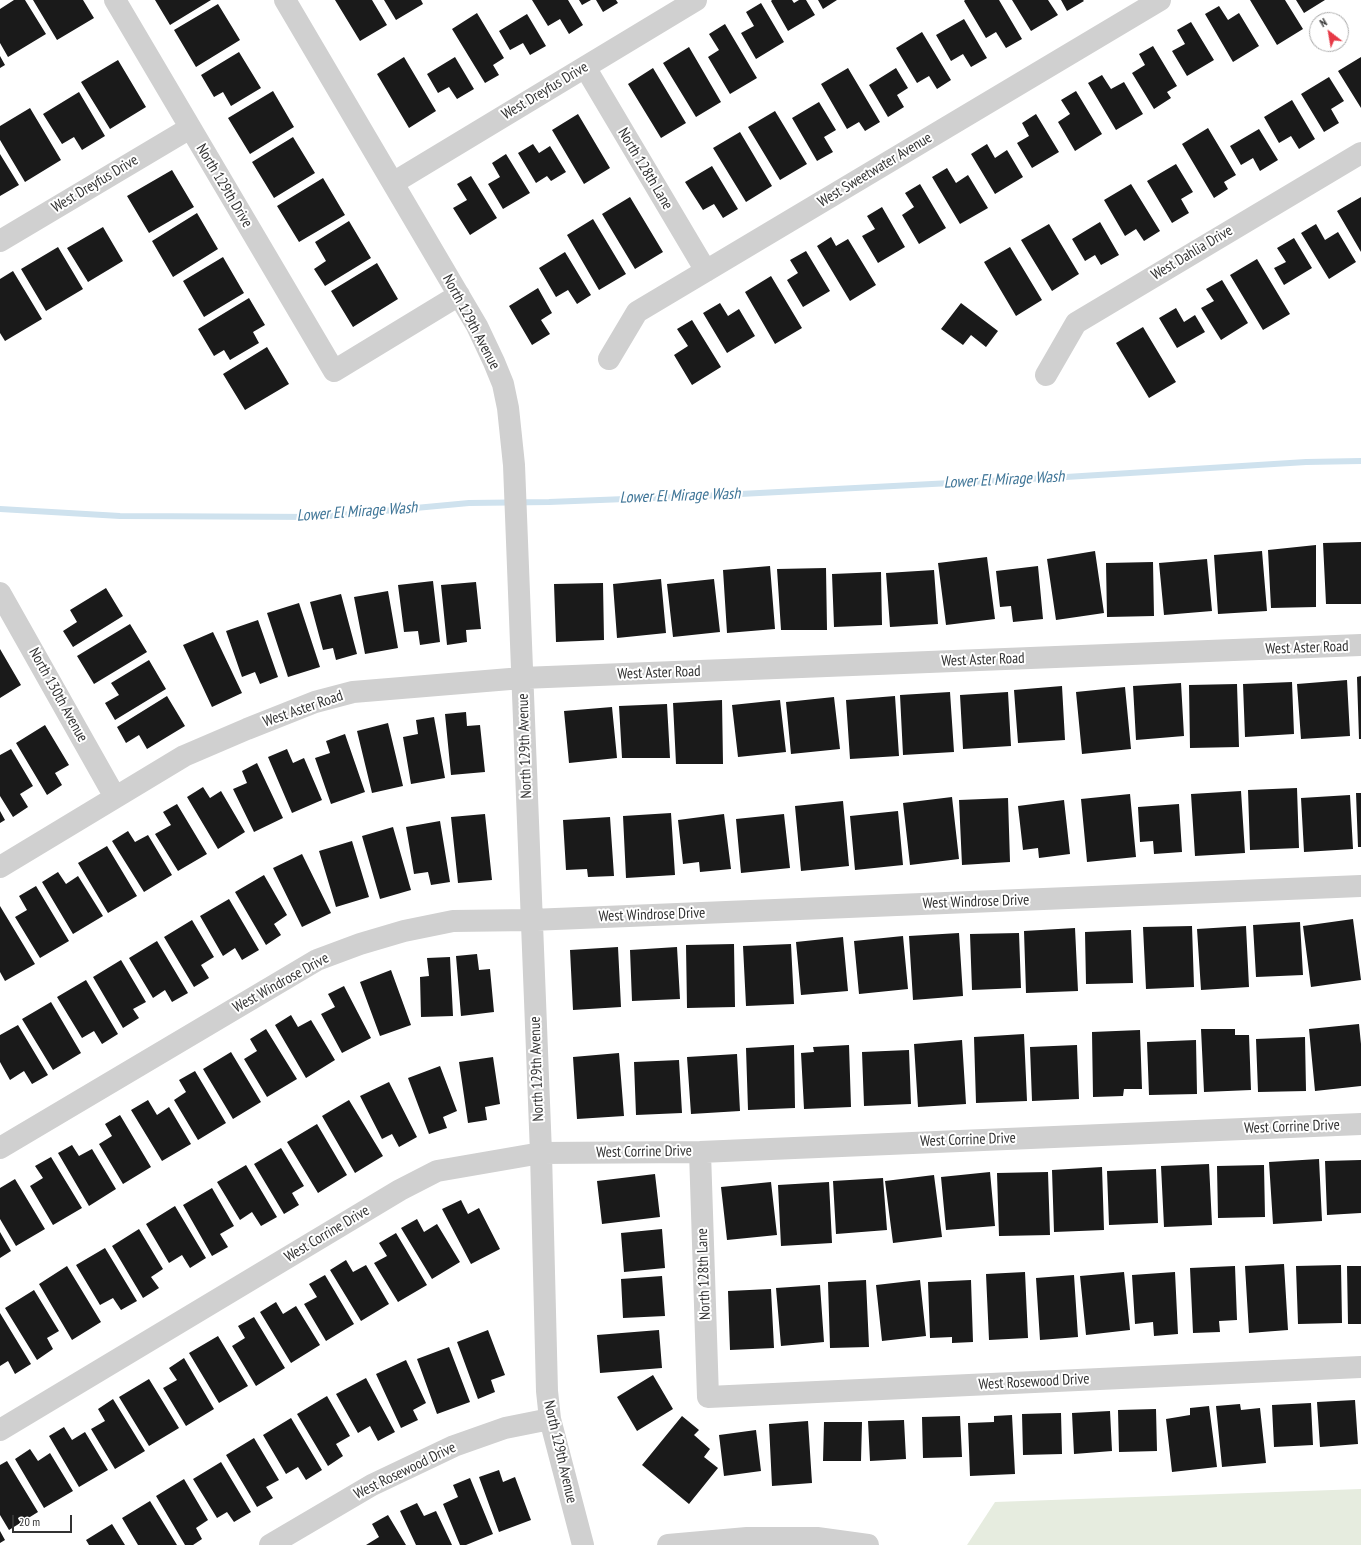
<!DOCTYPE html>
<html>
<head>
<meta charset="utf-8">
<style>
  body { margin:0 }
  #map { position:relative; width:1361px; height:1545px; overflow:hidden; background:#fff; font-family:"PT Sans Narrow",sans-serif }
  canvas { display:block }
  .north { position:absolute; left:1309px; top:12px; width:40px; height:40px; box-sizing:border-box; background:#fff; border:1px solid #adadad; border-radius:50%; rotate:329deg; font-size:11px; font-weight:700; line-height:16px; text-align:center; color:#333 }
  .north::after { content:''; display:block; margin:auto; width:14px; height:18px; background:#e63946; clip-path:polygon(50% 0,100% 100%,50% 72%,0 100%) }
  .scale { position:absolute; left:12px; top:1515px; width:60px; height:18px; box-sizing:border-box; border:2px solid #333; border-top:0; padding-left:5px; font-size:12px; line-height:14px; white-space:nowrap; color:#333; -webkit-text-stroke:3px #fff; paint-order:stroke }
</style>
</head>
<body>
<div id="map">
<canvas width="1361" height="1545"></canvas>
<div class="north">N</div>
<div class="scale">20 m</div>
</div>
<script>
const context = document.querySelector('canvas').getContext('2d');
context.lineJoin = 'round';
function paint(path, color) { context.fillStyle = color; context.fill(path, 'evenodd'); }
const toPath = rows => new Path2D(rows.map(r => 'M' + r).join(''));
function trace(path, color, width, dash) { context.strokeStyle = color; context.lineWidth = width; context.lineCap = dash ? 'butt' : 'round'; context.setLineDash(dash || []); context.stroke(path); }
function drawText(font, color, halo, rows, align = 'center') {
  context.font = font + ' "PT Sans Narrow",sans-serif'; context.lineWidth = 4; context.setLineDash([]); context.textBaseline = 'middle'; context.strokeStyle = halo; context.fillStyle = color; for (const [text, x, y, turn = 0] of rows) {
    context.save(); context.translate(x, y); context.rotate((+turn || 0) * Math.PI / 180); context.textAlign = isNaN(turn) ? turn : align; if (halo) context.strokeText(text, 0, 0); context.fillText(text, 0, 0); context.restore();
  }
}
paint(toPath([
  [1361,1489,1361,1545,967,1545,995,1502]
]), '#e6ecdf');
trace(toPath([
  [0,509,120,516,319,517,469,503,549,502,702,496,1066,477,1306,462,1361,461]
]), '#cfe2ee', 6);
paint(toPath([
  [14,0,25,0,46,34,8,57,0,43,0,9],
  [33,0,83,0,94,18,57,40],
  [155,0,211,0,170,25],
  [335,0,372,0,387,25,360,41],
  [384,0,421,0,423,4,396,20],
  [532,0,568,0,583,25,569,34,560,19,548,26],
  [579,0,591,0,582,5],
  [596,0,616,0,618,3,603,12],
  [772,0,792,0,794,3,799,0,806,0,815,15,788,31,771,1],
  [818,0,837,0,823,9],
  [965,0,999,0,1022,39,1006,48,996,32,986,38,964,1],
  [1012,0,1048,0,1058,15,1031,31],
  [1061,0,1083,0,1084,1,1067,11],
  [1250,0,1285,0,1303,29,1277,45],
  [1296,0,1325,0,1304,13],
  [761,3,784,42,756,59,741,33,754,26,746,12],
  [218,4,240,40,196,67,174,30],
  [1219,6,1228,20,1239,13,1259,46,1233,62,1205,14],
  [477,13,504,58,493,65,499,75,485,83,452,29],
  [527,14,546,46,530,55,523,43,510,50,499,31],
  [964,19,987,58,971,67,963,54,951,61,936,35],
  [1191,22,1214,60,1187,76,1172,51,1185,44,1177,30],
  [725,24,757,78,730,94,708,57,719,50,709,34],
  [922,32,951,80,937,89,929,76,917,83,896,48],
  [1153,46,1177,86,1167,92,1171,98,1154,109,1132,73,1145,65,1139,54],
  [689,47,721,102,696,117,663,63],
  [239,52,261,88,231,106,223,92,214,97,201,75],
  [0,56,5,65,0,68],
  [404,57,436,111,409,128,377,74],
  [455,57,474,89,457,99,449,87,438,93,427,74],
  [1361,57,1361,108,1338,71],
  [118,60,146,107,110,129,81,82],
  [653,68,686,123,661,138,628,84],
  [848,68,880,122,865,131,859,122,847,129,821,84],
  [896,68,908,88,897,95,904,107,888,117,869,85],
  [1102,75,1111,89,1124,82,1143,114,1116,130,1088,83],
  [1329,77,1344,101,1331,109,1339,123,1324,132,1301,94],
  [273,91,294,127,250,154,228,118],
  [1076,91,1102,134,1075,151,1058,122,1070,114,1061,100],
  [79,92,105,136,82,150,74,137,62,144,43,114],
  [1292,100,1315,139,1299,149,1291,136,1279,143,1264,117],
  [819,102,836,130,824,137,833,152,817,161,792,118],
  [30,108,61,160,25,182,0,140,0,126],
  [775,111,807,164,780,180,748,127],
  [578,114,610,168,584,184,552,130],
  [1036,114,1059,152,1032,168,1017,143,1029,136,1022,123],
  [1208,128,1236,175,1224,182,1228,189,1214,198,1182,144],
  [1259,129,1278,160,1260,171,1253,158,1241,165,1230,146],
  [740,132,772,186,746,202,713,148],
  [293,137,315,173,274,198,252,162],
  [533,144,539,153,550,146,566,172,551,181,547,176,536,183,518,153],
  [987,144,995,158,1007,150,1023,177,995,194,971,154],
  [0,154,19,185,0,196],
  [506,154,530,193,503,209,488,184,500,177,492,163],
  [1176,164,1193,192,1181,199,1189,213,1172,223,1147,181],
  [712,166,738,209,723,218,714,204,703,210,685,182],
  [947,168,956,183,968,175,988,208,960,224,932,177],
  [172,170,194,207,149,233,127,196],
  [471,176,497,218,470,235,453,208,467,200,457,184],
  [323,178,345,215,299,242,277,206],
  [920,184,946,228,919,244,902,215,914,207,905,193],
  [1131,184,1160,231,1144,241,1136,229,1125,236,1104,200],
  [630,197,663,252,635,269,602,214],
  [1361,197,1361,252,1337,211],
  [882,207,905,247,878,263,862,236,875,229,867,216],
  [197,213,218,249,173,277,152,241],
  [593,219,626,274,599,290,567,235],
  [349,221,371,258,325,286,314,269,326,261,315,242],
  [1100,222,1119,255,1101,265,1095,255,1085,261,1072,239],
  [1049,224,1079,274,1052,291,1021,240],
  [1316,224,1325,240,1338,232,1356,262,1329,279,1301,233],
  [103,227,123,261,88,282,67,248],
  [831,237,836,246,848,239,876,285,850,301,817,246],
  [1294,238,1312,268,1284,285,1274,268,1286,262,1277,248],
  [58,247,83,289,46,311,21,269],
  [1010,247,1042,300,1016,316,984,262],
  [806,251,830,291,803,307,787,280,798,273,790,260],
  [565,252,591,295,577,304,568,290,556,297,539,268],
  [223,257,244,293,204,317,183,281],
  [1257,259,1290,314,1263,330,1230,275],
  [377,263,398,299,353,327,331,291],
  [13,271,42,319,5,341,0,333,0,279],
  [771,276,802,328,775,344,745,292],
  [1222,280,1248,323,1221,340,1201,308,1214,301,1206,289],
  [538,288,552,313,541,320,550,334,532,345,509,306],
  [249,298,265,325,253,332,259,343,230,360,224,350,214,356,198,329],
  [720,303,728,316,739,309,755,336,727,353,703,313],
  [961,303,998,331,986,347,971,335,963,345,941,329],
  [1176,308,1184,322,1195,315,1205,332,1177,348,1159,318],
  [692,320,721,367,692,385,674,355,688,346,677,329],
  [1143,327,1176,382,1149,398,1116,343],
  [267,347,289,384,245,410,223,374],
  [1361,542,1361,604,1326,604,1323,543],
  [1316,545,1316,607,1271,608,1268,550],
  [1095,551,1104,613,1056,620,1047,559],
  [1262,551,1267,611,1218,614,1214,555],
  [987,557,995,619,946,625,938,563],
  [1207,559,1212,611,1164,615,1159,563],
  [1153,562,1154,616,1107,617,1106,563],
  [770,566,775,629,727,633,723,570],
  [1038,566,1043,619,1013,622,1011,606,1000,607,996,571],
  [826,568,827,630,781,630,777,569],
  [934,570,938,624,890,627,886,573],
  [881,572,882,625,834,627,832,574],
  [661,579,666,633,617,638,613,584],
  [714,579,720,632,673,637,667,584],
  [433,581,440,642,420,645,418,631,404,632,398,585],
  [476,582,481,629,466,630,467,642,447,645,441,585],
  [603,583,604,640,556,642,554,584],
  [106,588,123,616,73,647,63,631,77,622,70,610],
  [388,591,398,648,365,654,354,597],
  [341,594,357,654,336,660,333,648,323,650,310,602],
  [299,603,320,667,288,677,267,613],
  [258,620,278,677,260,684,255,672,242,677,226,631],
  [130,624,147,652,94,684,77,656],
  [213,632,242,693,212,707,183,645],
  [0,649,21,685,0,698],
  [149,660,166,689,115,720,105,703,119,695,111,683],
  [1361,676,1361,739,1359,739,1357,677],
  [1347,680,1350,736,1301,739,1297,684],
  [1292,682,1294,734,1245,737,1243,684],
  [1181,683,1184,736,1136,740,1133,686],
  [1237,684,1239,747,1190,748,1189,685],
  [1062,686,1065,740,1018,743,1014,690],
  [1125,687,1131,749,1082,754,1076,692],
  [950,692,954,752,903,755,900,695],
  [1008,692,1011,746,963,749,960,695],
  [167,696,185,726,147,749,139,735,126,743,117,727],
  [895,696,899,756,850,759,846,700],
  [834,697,840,749,791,754,786,702],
  [722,700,723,764,676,764,673,703],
  [780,700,786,752,738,757,732,705],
  [667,704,670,758,622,758,619,706],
  [612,707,617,758,569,763,564,711],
  [466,712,467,726,480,725,485,772,451,775,445,714],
  [434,717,445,778,411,784,403,737,418,734,416,720],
  [388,723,403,786,372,793,357,731],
  [45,725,69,765,55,773,62,785,47,795,16,743],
  [345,734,365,792,331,804,315,758,330,753,326,741],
  [11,749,33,786,20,794,28,807,13,817,0,796,0,755],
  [287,749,293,763,304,758,322,800,292,813,268,757],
  [257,763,283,818,254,832,233,789,247,783,242,771],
  [203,787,210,798,221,791,245,832,218,849,187,797],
  [1297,788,1299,848,1250,850,1248,790],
  [1241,791,1245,853,1195,856,1191,794],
  [1356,793,1361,793,1361,847,1358,847],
  [1130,794,1136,857,1087,862,1081,799],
  [1350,795,1353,849,1304,852,1301,798],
  [952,797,959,859,910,865,903,803],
  [1008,798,1010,862,962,865,959,800],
  [1064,800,1070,854,1039,858,1038,848,1023,850,1018,806],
  [843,801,849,866,801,871,795,806],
  [177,804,207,854,178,871,155,834,171,825,163,812],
  [1179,804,1182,852,1154,854,1153,841,1140,842,1138,807],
  [0,811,5,820,0,823],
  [898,811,903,865,855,870,850,816],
  [671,813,675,875,626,878,623,816],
  [485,814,492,880,458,883,451,817],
  [724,814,731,869,700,872,699,862,683,864,678,820],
  [784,814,790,868,741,873,736,819],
  [610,817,614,876,588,877,587,869,566,870,563,820],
  [440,821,450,882,431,885,428,872,414,874,406,827],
  [393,827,411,890,380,899,362,836],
  [128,831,135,842,148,835,172,875,144,892,112,841],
  [352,841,369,897,336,907,319,851],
  [107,846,137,896,108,913,78,863],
  [302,854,331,913,302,927,273,868],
  [58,872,66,884,78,876,103,916,73,934,42,882],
  [264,875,287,915,274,924,281,935,266,945,235,892],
  [36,886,69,941,40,958,15,917,27,910,19,896],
  [229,899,259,950,242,960,235,948,223,956,200,916],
  [0,906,35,964,5,981,0,972],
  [1353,919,1361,980,1311,987,1303,926],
  [192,920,214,957,201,965,209,978,194,987,164,937],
  [1300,922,1303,975,1256,977,1253,925],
  [1192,926,1194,987,1146,989,1143,927],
  [1246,926,1249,987,1201,990,1197,929],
  [1075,928,1078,991,1026,993,1024,931],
  [1131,930,1133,983,1086,984,1085,932],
  [959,933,963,996,913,1000,909,936],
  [1019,933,1021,988,972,990,970,934],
  [903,936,908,989,859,994,854,941],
  [843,937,848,991,801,995,796,942],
  [157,941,188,993,172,1002,165,990,153,998,129,958],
  [734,944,735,1007,687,1008,686,945],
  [791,944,794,1004,746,1006,743,946],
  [618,947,621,1007,573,1010,570,950],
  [677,947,680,999,632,1001,630,950],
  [477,954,479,970,490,969,494,1012,461,1016,456,956],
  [450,957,453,1016,421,1017,420,977,429,976,427,958],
  [121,960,146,1002,133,1009,139,1018,123,1028,93,977],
  [391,970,411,1025,380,1036,360,982],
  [86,980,118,1034,102,1044,94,1031,82,1038,57,997],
  [344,986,371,1038,342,1053,321,1014,335,1007,328,994],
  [51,1002,81,1053,53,1070,22,1019],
  [291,1015,298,1027,311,1020,335,1060,306,1078,275,1025],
  [1359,1024,1361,1044,1361,1086,1315,1091,1309,1029],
  [18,1025,48,1075,32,1084,24,1071,10,1080,0,1062,0,1035],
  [266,1029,297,1079,267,1097,244,1059,257,1051,250,1039],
  [1201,1029,1235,1029,1235,1035,1249,1035,1251,1090,1204,1092],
  [1140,1030,1142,1089,1124,1089,1123,1096,1093,1097,1092,1032],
  [1024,1034,1027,1101,976,1103,974,1037],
  [1305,1037,1306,1091,1258,1092,1256,1039],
  [962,1040,966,1104,918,1107,914,1044],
  [1196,1040,1197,1094,1149,1095,1147,1042],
  [794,1045,795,1108,748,1110,746,1048],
  [849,1045,851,1107,804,1109,801,1053,814,1052,813,1047],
  [1077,1045,1079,1099,1032,1101,1030,1047],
  [909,1050,911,1104,864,1106,862,1052],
  [231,1052,261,1102,233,1119,203,1069],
  [619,1053,624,1116,577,1119,573,1057],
  [737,1054,740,1111,691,1114,687,1057],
  [493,1057,500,1104,485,1107,487,1120,468,1123,459,1062],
  [679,1060,682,1113,636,1115,634,1062],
  [440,1066,457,1111,443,1117,447,1128,429,1134,408,1078],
  [195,1071,226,1123,198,1140,174,1100,186,1092,179,1080],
  [389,1082,417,1137,399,1147,392,1134,382,1139,360,1096],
  [148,1100,157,1115,169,1107,191,1144,162,1161,131,1110],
  [349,1100,383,1156,355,1173,322,1116],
  [120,1115,151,1167,123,1184,99,1144,112,1136,105,1124],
  [317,1124,347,1175,318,1193,287,1142],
  [72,1145,79,1156,92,1149,116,1189,89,1206,58,1153],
  [281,1148,304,1186,292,1193,299,1205,284,1214,254,1164],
  [51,1157,82,1208,53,1225,30,1186,43,1178,35,1166],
  [1319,1159,1322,1221,1273,1224,1269,1162],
  [1361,1160,1361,1213,1327,1215,1325,1161],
  [1209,1164,1212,1225,1164,1227,1161,1166],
  [246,1165,277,1217,261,1226,252,1212,240,1220,217,1182],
  [1264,1165,1265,1217,1218,1218,1217,1166],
  [1102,1167,1104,1230,1054,1232,1052,1170],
  [1156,1169,1158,1223,1109,1225,1107,1171],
  [990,1172,995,1226,946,1230,941,1177],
  [1048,1172,1050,1235,999,1236,997,1173],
  [655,1174,660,1217,602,1224,597,1181],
  [934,1175,942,1237,893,1243,885,1181],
  [883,1178,887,1230,836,1234,833,1181],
  [15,1179,45,1229,16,1246,0,1219,0,1188],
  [771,1182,777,1235,727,1240,721,1187],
  [829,1182,832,1243,781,1246,778,1185],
  [212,1188,234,1226,220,1234,228,1247,212,1256,183,1205],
  [461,1200,468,1214,479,1208,500,1249,471,1264,442,1209],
  [175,1206,206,1258,190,1268,182,1255,169,1263,146,1224],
  [417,1219,424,1232,437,1224,460,1262,432,1279,401,1228],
  [139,1229,163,1269,151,1277,159,1288,143,1298,112,1246],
  [662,1229,665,1268,624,1272,621,1233],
  [0,1232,11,1251,0,1258],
  [396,1233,427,1285,398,1302,374,1263,387,1256,379,1243],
  [105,1248,137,1301,121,1310,113,1298,100,1305,76,1265],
  [346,1260,353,1272,366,1265,389,1304,361,1321,330,1270],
  [1284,1264,1288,1330,1249,1333,1245,1266],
  [1341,1265,1342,1323,1298,1324,1296,1266],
  [67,1266,101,1322,72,1340,39,1284],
  [1235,1266,1237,1320,1219,1321,1220,1332,1193,1333,1190,1268],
  [1347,1266,1361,1266,1361,1324,1348,1324],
  [1025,1272,1028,1338,989,1340,986,1274],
  [1124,1272,1130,1330,1086,1335,1080,1276],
  [1175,1272,1178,1334,1154,1336,1153,1322,1135,1324,1132,1275],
  [325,1275,354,1324,326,1341,304,1304,317,1297,309,1284],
  [1074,1275,1078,1337,1040,1340,1036,1278],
  [662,1276,665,1316,623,1318,621,1279],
  [866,1280,869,1347,830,1348,828,1282],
  [920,1280,926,1336,882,1341,876,1285],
  [971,1280,973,1342,952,1343,952,1337,930,1338,928,1282],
  [820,1285,824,1342,781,1346,776,1288],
  [771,1289,774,1348,730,1350,728,1291],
  [34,1290,59,1331,47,1338,53,1349,37,1360,5,1308],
  [276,1302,283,1314,296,1306,320,1345,291,1363,260,1312],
  [0,1313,31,1364,15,1374,8,1361,0,1366],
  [254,1317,285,1368,256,1386,232,1346,245,1338,238,1326],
  [488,1330,505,1375,491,1380,495,1392,478,1399,457,1342],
  [659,1330,662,1368,600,1373,597,1335],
  [218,1336,248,1386,219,1403,189,1353],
  [449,1347,470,1402,437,1414,417,1359],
  [184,1358,214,1409,186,1426,163,1388,177,1380,169,1368],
  [406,1360,426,1403,413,1410,418,1420,401,1428,376,1374],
  [653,1375,673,1409,637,1431,617,1397],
  [366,1378,395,1432,378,1441,370,1426,358,1433,336,1394],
  [149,1379,179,1428,149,1446,119,1397],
  [327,1396,350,1436,336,1444,343,1456,328,1466,297,1414],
  [113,1399,145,1451,115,1469,91,1429,105,1421,98,1409],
  [1355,1400,1358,1444,1320,1447,1317,1402],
  [1311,1403,1313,1445,1274,1447,1272,1405],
  [1240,1404,1241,1410,1260,1408,1266,1463,1222,1467,1216,1406],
  [1209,1406,1217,1467,1172,1472,1166,1419,1190,1415,1190,1408],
  [1156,1409,1157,1451,1119,1452,1118,1410],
  [1110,1411,1112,1451,1074,1454,1072,1413],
  [1061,1413,1062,1454,1023,1455,1022,1414],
  [1012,1415,1015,1474,970,1476,968,1423,994,1422,994,1416],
  [682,1416,699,1430,694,1435,710,1449,704,1457,718,1468,689,1504,642,1465],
  [960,1416,962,1457,923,1458,922,1417],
  [291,1418,322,1470,306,1480,298,1467,286,1474,263,1435],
  [904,1420,906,1459,870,1461,868,1421],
  [808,1421,812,1483,772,1486,769,1424],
  [824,1422,862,1422,861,1461,823,1461],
  [64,1427,72,1440,85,1432,108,1470,79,1487,49,1436],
  [756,1430,761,1471,724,1476,719,1435],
  [254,1438,279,1480,266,1487,273,1498,257,1507,226,1455],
  [30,1449,38,1461,50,1453,73,1491,44,1508,15,1459],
  [7,1461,38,1512,9,1530,0,1515,0,1465],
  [221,1462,251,1512,234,1522,227,1512,217,1518,193,1479],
  [499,1470,503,1482,515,1477,531,1520,499,1532,479,1477],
  [470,1478,493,1534,466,1545,460,1545,443,1504,458,1497,453,1485],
  [184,1479,208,1520,196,1528,202,1539,193,1545,185,1545,156,1496],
  [150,1501,177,1545,138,1545,122,1518],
  [417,1503,424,1516,436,1511,452,1545,416,1545,400,1511],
  [388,1515,406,1545,366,1545,379,1537,372,1524],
  [112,1524,125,1545,89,1545,86,1540],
  [0,1531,5,1540,0,1543]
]), '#1a1a1a');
trace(toPath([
  [115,0,334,371,459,295],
  [285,0,477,326,494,362,503,384,508,408,514,465,541,1153,547,1391,550,1419,583,1545],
  [585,67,706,271],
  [393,183,696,0],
  [0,241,190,128],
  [609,359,637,312,1160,0],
  [1046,375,1076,323,1361,153],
  [0,593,115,797],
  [0,867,184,756,247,729,315,702,353,692,522,678,1361,645],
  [0,1148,317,960,360,944,404,931,453,921,531,920,1361,886],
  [700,1152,708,1397,1361,1367],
  [0,1430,400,1190,437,1171,541,1153,700,1152,1361,1124],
  [270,1545,372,1485,454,1446,505,1428,550,1419],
  [668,1545,747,1538,817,1538,868,1545]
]), '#d0d0d0', 22);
drawText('15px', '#333', '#fff', [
  ["West Dreyfus Drive",545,91,-31],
  ["North 128th Lane",645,169,59],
  ["West Sweetwater Avenue",875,170,-31],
  ["West Dreyfus Drive",95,184,-31],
  ["North 129th Drive",224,186,59],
  ["West Dahlia Drive",1192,253,-31],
  ["North 129th Avenue",471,322,62],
  ["West Aster Road",1307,648,-2],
  ["West Aster Road",983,660,-2],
  ["West Aster Road",659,673,-2],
  ["North 130th Avenue",58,695,61],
  ["West Aster Road",303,709,-19],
  ["North 129th Avenue",525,746,-92],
  ["West Windrose Drive",976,902,-2],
  ["West Windrose Drive",652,915,-2],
  ["West Windrose Drive",281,983,-29],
  ["North 129th Avenue",537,1069,-92],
  ["West Corrine Drive",1292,1127,-2],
  ["West Corrine Drive",968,1140,-2],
  ["West Corrine Drive",644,1152,-1],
  ["West Corrine Drive",327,1234,-31],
  ["North 128th Lane",704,1274,-92],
  ["West Rosewood Drive",1034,1382,-3],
  ["North 129th Avenue",560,1452,77],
  ["West Rosewood Drive",405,1471,-26]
]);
drawText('italic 16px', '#3f7597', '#fff', [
  ["Lower El Mirage Wash",1004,480,-3],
  ["Lower El Mirage Wash",680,496,-2],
  ["Lower El Mirage Wash",357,512,-4]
]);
</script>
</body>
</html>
